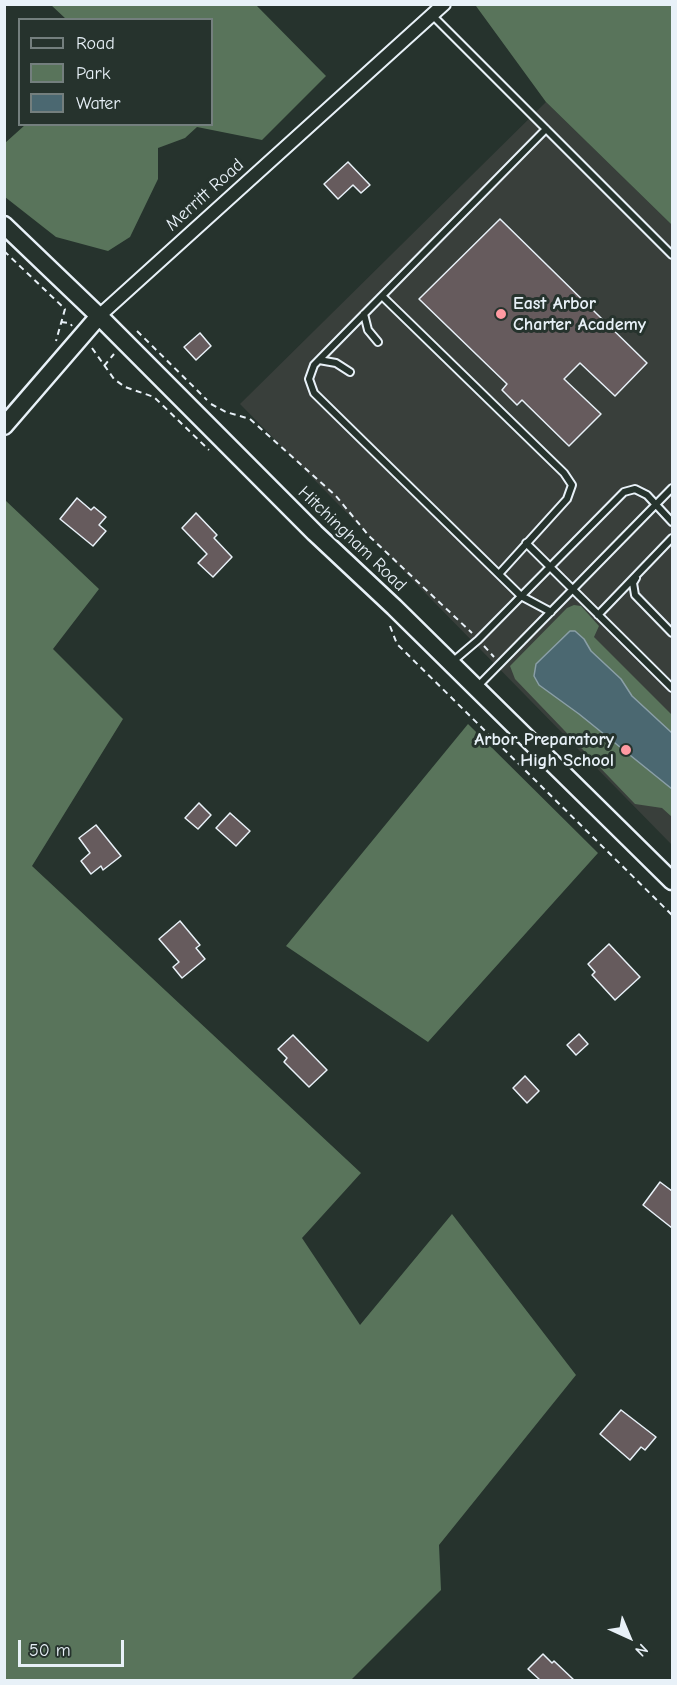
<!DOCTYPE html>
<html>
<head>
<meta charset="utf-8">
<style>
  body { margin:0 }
  #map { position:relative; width:677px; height:1685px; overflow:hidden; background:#26332d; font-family:"Comic Neue",sans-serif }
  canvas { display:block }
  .frame { position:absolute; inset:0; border:6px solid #e8f1f8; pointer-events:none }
  .legend { position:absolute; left:18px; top:18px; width:195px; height:108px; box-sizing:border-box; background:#26332d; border:2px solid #747f7e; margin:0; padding:8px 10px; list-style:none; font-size:18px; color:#e8f1f8 }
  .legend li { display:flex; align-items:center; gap:12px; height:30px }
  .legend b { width:30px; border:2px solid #747f7e }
  .north { position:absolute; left:599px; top:1607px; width:60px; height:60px; -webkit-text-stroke:4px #26332d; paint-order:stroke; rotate:136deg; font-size:16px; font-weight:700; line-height:24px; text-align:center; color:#e8f1f8 }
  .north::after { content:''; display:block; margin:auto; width:21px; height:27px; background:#e8f1f8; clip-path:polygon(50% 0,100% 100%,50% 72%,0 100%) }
  .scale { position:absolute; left:18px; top:1640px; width:106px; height:27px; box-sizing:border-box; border:3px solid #e8f1f8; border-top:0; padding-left:8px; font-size:18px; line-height:21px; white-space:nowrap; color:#e8f1f8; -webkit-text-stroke:4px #26332d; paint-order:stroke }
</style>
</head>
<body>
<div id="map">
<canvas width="677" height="1685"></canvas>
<div class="frame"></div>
<ul class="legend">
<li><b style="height:8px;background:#26332d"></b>Road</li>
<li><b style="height:16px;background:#59745b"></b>Park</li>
<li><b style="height:16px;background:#4b6871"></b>Water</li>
</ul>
<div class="north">N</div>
<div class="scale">50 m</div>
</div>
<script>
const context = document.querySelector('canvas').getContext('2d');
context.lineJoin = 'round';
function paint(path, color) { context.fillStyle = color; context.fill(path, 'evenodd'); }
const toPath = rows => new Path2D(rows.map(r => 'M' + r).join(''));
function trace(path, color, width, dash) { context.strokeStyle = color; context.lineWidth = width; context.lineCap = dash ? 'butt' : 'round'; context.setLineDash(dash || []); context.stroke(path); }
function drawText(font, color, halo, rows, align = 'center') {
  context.font = font + ' "Comic Neue",sans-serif'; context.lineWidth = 6; context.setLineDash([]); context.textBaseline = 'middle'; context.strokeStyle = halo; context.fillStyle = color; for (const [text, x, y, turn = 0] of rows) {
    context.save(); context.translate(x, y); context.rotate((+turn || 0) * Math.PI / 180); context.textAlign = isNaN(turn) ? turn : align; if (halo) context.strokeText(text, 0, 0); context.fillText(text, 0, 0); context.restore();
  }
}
paint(toPath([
  [546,102,672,225,672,845,240,404]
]), '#393f3b');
paint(toPath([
  [51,5,256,5,326,76,262,140,197,127,185,138,158,148,158,179,130,237,108,251,56,237,5,197,5,143,25,125,212,124,212,20,66,19],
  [478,5,672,5,672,225,546,102,476,6],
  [5,500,99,589,53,649,123,719,32,866,361,1173,302,1238,360,1325,452,1214,576,1375,439,1545,441,1590,351,1680,5,1680],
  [574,605,581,606,599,626,594,637,672,715,672,817,662,808,635,804,515,679,510,666,567,608],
  [468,724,598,853,428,1042,286,946]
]), '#59745b');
const water = toPath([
  [570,631,575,631,584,639,591,651,621,679,632,696,672,733,672,789,579,714,539,685,534,676,536,664,570,631]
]);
paint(water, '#4b6871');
trace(water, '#8a9fa7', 1.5);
const building = toPath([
  [348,162,370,185,361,193,353,185,338,199,324,184,348,162],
  [500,219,647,363,615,396,580,363,564,379,601,414,569,446,522,400,517,405,502,390,507,384,419,299,500,219],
  [200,333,211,346,196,360,184,347,200,333],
  [77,498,91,510,94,507,106,517,99,525,106,531,93,546,60,519,77,498],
  [196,513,217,535,214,538,232,557,213,577,198,563,207,554,182,528,196,513],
  [199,803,211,815,198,829,185,818,199,803],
  [230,813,250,831,236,846,216,828,230,813],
  [96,825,121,856,103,870,101,866,91,874,81,861,90,853,79,838,96,825],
  [180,921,200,945,196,948,205,959,182,978,173,967,179,962,159,939,180,921],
  [609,944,640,977,615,1000,592,975,595,972,588,964,609,944],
  [579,1034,588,1044,576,1055,567,1045,579,1034],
  [293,1035,327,1070,309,1087,284,1062,287,1058,278,1049,293,1035],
  [525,1076,539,1091,527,1103,513,1088,525,1076],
  [660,1182,672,1191,672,1228,643,1205,660,1182],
  [621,1410,656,1437,645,1450,641,1447,630,1460,600,1434,621,1410],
  [543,1654,552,1663,554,1661,574,1680,540,1680,528,1669,543,1654]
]);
paint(building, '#665b5d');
trace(building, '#e8f1f8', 1.5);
const lane = toPath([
  [432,15,672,255],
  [546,129,314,365,309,379,314,393,521,596,551,612],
  [382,296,564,473,572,485,567,499,499,574],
  [364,314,368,330,378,342],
  [319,360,336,363,350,372],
  [526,543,672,688],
  [636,578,633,583,635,595,672,633],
  [598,615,672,538],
  [451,663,478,640,624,492,635,489,647,495,672,522],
  [478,686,672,488]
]);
const street = toPath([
  [99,316,444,4]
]);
const secondary = toPath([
  [4,225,99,316,315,533,394,607,672,881],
  [4,426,99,316]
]);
trace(lane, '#e8f1f8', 10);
trace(street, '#e8f1f8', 16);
trace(secondary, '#e8f1f8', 21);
trace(toPath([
  [4,251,65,309,56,341],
  [61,322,70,323,72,326],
  [137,331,207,400],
  [92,348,114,379,125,387,154,397,209,450],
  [104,366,114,354],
  [211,404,226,412,250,419,336,496,369,536,472,633],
  [390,626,397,644,672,915],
  [484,646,494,657]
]), '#e8f1f8', 2, [6, 4.5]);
trace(lane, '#26332d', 6);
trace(street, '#26332d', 12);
trace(secondary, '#26332d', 16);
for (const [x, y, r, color] of [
  [501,314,6,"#ff9aa2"],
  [626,750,6,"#ff9aa2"]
]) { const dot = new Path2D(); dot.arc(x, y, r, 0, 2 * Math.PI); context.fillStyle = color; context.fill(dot); trace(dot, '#26332d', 2); }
drawText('18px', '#e8f1f8', '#26332d', [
  ["Merritt Road",205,195,-42],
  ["Hitchingham Road",352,539,44]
]);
drawText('bold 18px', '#e8f1f8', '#26332d', [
  ["East Arbor",513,304],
  ["Charter Academy",513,325],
  ["Arbor Preparatory",614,740,"right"],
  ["High School",614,761,"right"]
], 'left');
</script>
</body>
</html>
